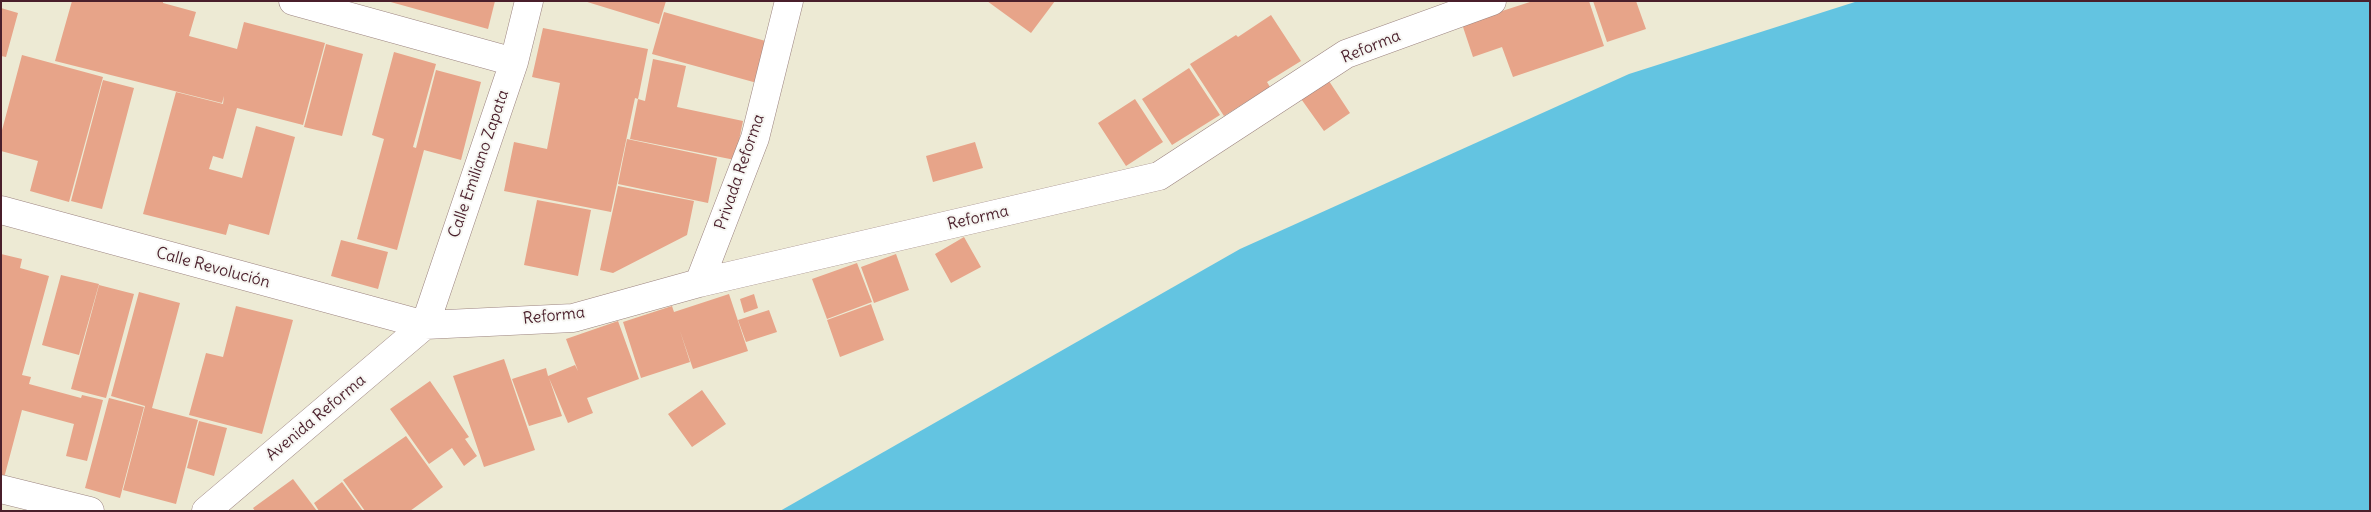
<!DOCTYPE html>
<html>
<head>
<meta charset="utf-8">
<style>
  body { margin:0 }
  #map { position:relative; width:2371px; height:512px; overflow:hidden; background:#edead4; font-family:Delius,sans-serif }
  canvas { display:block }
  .frame { position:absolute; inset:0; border:2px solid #4a1f2b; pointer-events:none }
</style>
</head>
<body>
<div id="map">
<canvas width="2371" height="512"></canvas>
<div class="frame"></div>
</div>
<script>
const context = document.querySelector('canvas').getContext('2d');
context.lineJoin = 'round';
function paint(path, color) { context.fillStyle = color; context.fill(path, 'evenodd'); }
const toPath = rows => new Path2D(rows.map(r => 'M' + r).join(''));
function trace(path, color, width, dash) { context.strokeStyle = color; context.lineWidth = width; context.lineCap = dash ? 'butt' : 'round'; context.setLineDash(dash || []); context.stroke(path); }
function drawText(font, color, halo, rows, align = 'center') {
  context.font = font + ' Delius,sans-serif'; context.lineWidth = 4; context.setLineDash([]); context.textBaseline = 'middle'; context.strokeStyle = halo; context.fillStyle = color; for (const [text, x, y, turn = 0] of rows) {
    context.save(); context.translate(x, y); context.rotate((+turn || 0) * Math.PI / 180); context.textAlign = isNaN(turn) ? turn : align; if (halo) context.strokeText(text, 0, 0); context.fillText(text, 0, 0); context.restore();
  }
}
paint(toPath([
  [1858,1,2370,1,2370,511,780,511,1240,249,1629,74]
]), '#63c4e1');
paint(toPath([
  [72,1,163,1,163,3,196,12,189,36,237,49,244,22,325,43,303,125,237,108,223,159,213,156,209,169,242,178,256,126,295,137,269,235,229,224,226,235,143,214,176,92,231,106,223,104,224,96,222,103,55,61],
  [387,1,495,1,488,29],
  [584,1,666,1,659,24],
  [987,1,1055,1,1031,33],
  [1533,1,1589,1,1604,46,1513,77,1502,47,1473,57,1462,24],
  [1593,1,1636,1,1646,29,1607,42],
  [1,8,18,13,6,57,1,56],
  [664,12,769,42,757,83,652,54],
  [1271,15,1301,61,1267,82,1270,87,1224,116,1190,64,1236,35,1238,37],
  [543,28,648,49,638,99,635,98,611,212,504,191,514,142,547,149,560,83,532,77],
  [326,44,363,54,342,136,304,127],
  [394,52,436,64,413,147,416,148,436,70,481,82,461,160,424,150,397,250,357,239,384,139,372,135],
  [22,55,103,77,69,202,30,191,38,161,1,151,1,134],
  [653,59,686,66,677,107,743,121,735,160,630,139,638,99,645,101],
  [1189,68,1220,115,1172,145,1142,99],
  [1327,78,1350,113,1324,131,1299,96],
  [103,80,134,88,102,209,71,201],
  [1135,99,1163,142,1126,166,1098,123],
  [627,139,717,158,708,203,618,184],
  [975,142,983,168,933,182,926,156],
  [618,186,694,201,687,235,613,273,600,270],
  [537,200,591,210,578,276,524,265],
  [964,237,981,267,951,283,935,254],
  [341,240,388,252,378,289,331,276],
  [1,254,22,259,20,268,49,276,22,375,31,377,29,384,81,398,82,395,103,400,87,461,66,456,74,424,22,410,4,478,1,477],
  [896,254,909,290,874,303,861,267],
  [857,263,872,302,827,319,812,279],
  [61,275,99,284,79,355,42,345],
  [99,285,134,294,106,398,71,389],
  [139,292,180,303,152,408,198,420,176,504,123,490,145,406,111,396],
  [729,294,748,351,693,369,680,331,690,362,641,378,623,322,672,306,674,312],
  [754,294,758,308,744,313,740,299],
  [871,304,884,340,840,357,827,320],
  [236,306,293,320,262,434,189,415,206,353,223,357],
  [769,310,777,332,746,342,738,320],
  [618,321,639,379,587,398,593,413,568,423,549,378,562,416,529,426,512,379,546,368,548,376,575,365,578,371,566,339],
  [504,359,535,450,484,467,453,376],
  [430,381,469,437,465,439,477,456,464,466,452,448,429,464,390,409],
  [702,390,726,424,692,447,668,414],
  [109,398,144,407,120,498,85,488],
  [199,421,227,428,214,476,187,468],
  [406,436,443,487,410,511,365,511,343,480],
  [293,479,317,511,255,511,253,508],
  [342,482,363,511,319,511,314,503]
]), '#e7a489');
const street = toPath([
  [293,1,514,62],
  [1,210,425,325,573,318,699,283,1159,176,1346,54,1492,1],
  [699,283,755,138,789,1],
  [425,325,514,62,529,1],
  [1,489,90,511],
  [206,511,425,325]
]);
trace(street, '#9c8480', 29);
trace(street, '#fff', 28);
drawText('16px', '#4a1f2b', '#f6f6f2', [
  ["Reforma",1371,47,-22],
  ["Calle Emiliano Zapata",479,164,-71],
  ["Privada Reforma",740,172,-71],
  ["Reforma",978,218,-13],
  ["Calle Revolución",213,268,15],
  ["Reforma",554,316,-6],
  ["Avenida Reforma",316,418,-40]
]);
</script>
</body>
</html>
